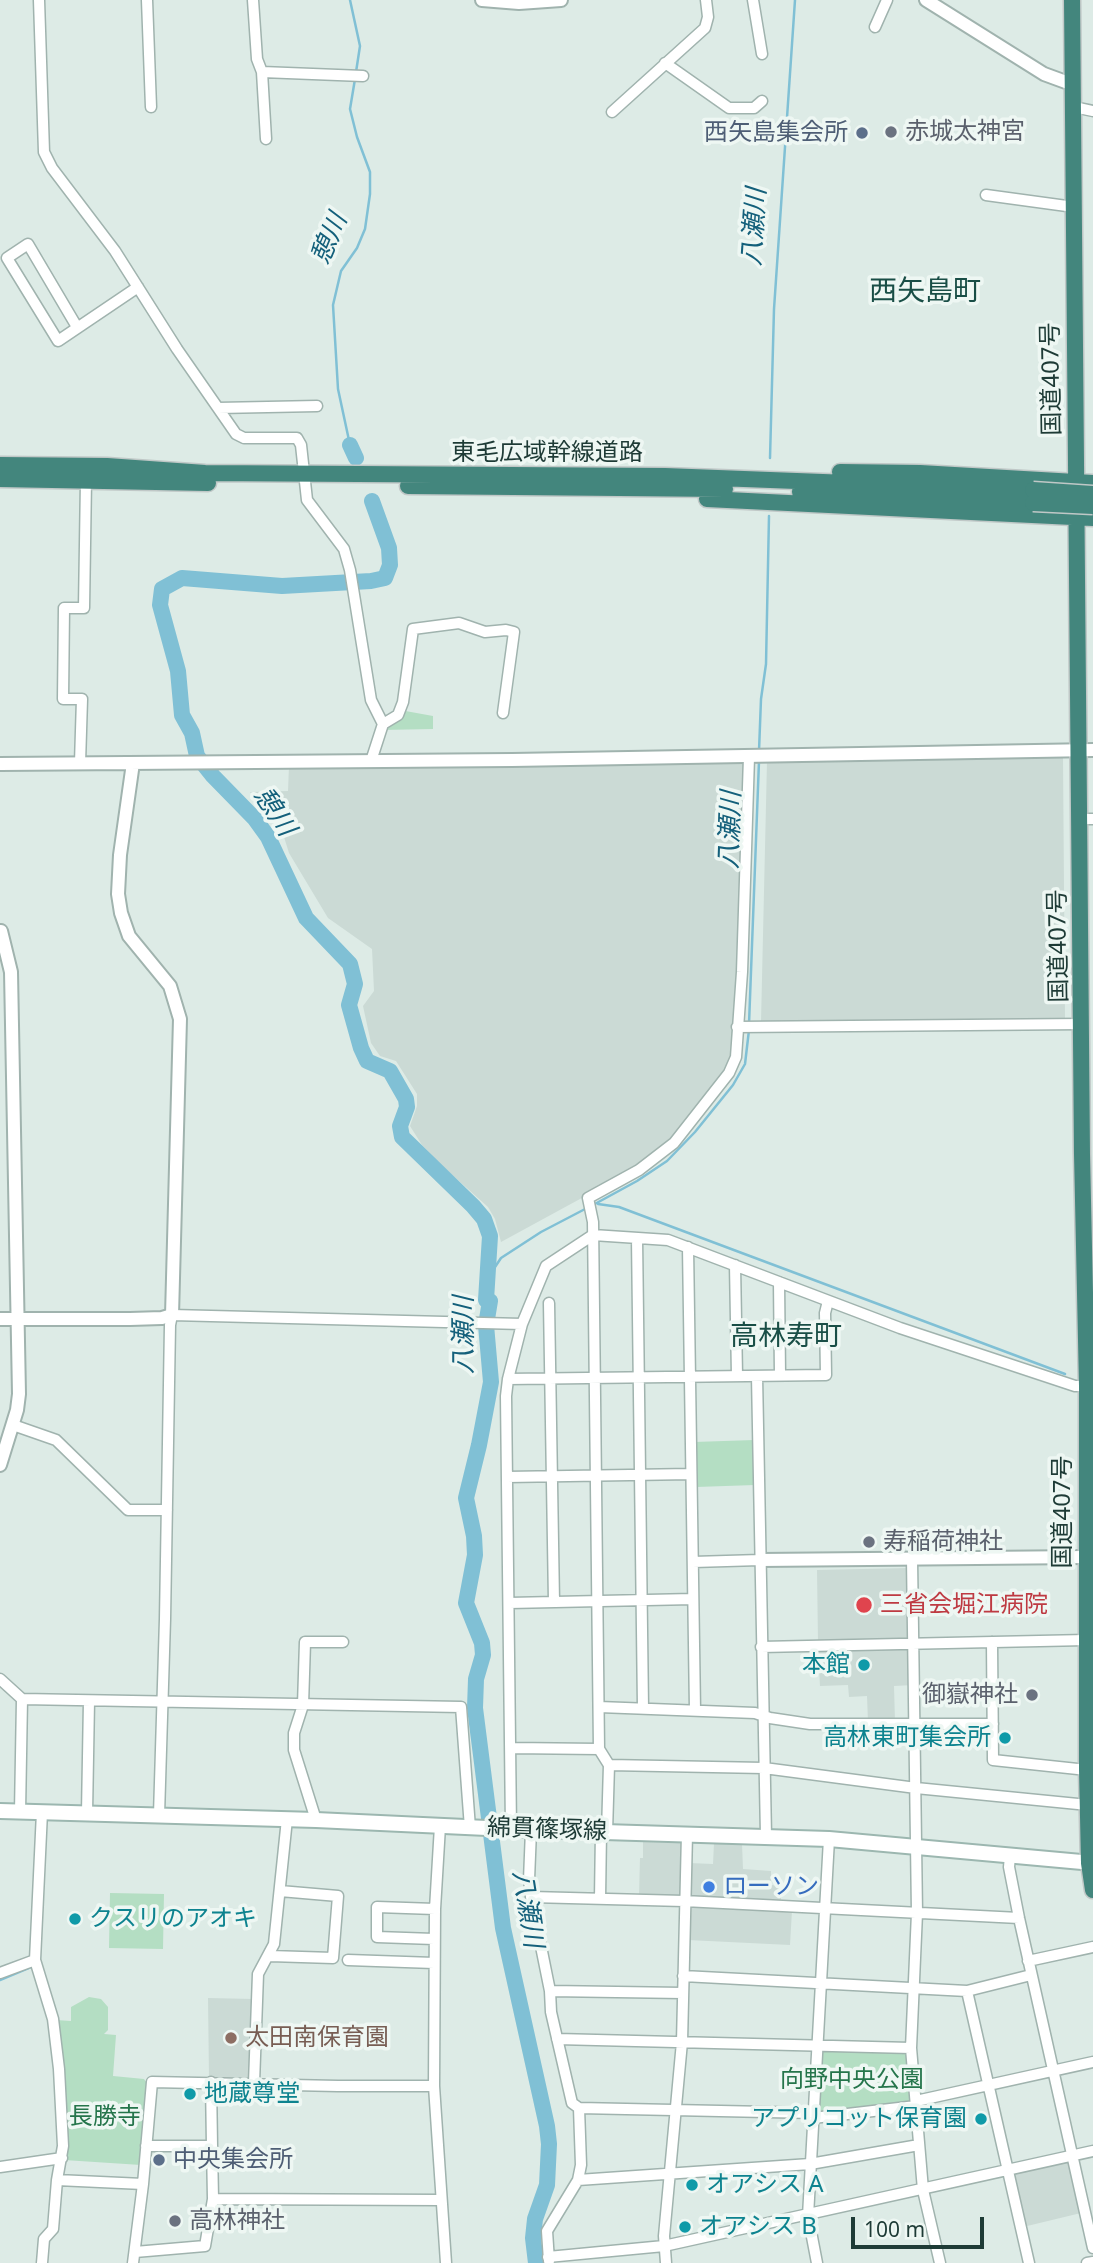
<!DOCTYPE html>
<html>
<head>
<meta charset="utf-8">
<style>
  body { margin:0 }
  #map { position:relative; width:1093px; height:2263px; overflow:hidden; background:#ddebe6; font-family:"Noto Sans",sans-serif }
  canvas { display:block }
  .scale { position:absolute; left:851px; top:2217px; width:133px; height:32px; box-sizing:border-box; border:4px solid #1e3b36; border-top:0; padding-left:9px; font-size:21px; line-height:24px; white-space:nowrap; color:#1e3b36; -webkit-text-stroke:5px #eef7f3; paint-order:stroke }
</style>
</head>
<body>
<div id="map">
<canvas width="1093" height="2263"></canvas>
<div class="scale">100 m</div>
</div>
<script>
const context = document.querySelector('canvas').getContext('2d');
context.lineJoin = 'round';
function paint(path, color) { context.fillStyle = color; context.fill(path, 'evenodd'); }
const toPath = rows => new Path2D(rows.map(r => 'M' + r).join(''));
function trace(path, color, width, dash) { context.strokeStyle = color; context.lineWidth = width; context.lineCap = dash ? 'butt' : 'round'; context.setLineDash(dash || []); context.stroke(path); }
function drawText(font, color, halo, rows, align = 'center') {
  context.font = font + ' "Noto Sans","Noto Sans JP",sans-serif'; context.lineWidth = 7; context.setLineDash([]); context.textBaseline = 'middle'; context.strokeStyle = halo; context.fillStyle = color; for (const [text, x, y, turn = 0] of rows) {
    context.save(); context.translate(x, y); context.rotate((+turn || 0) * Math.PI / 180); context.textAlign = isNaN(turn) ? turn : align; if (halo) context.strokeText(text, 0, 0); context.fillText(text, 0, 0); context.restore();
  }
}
paint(toPath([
  [1063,757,1065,1019,761,1022,767,761],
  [747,760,735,1047,727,1072,684,1129,663,1149,624,1175,501,1242,495,1219,488,1207,440,1164,422,1145,410,1126,417,1106,417,1094,396,1061,380,1056,371,1043,363,1006,374,991,372,949,328,918,289,853,284,837,250,792,288,791,289,766],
  [909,1568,910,1639,818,1642,817,1570],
  [911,1647,913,1685,894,1686,895,1722,868,1722,867,1696,849,1697,848,1685,820,1686,818,1650],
  [643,1842,683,1843,681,1898,639,1897,640,1858,643,1858],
  [714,1843,742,1844,743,1869,771,1871,771,1885,781,1886,781,1903,688,1899,689,1863,713,1864],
  [688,1905,792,1910,790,1945,688,1940],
  [208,1998,254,1999,251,2079,209,2078],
  [1069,2160,1081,2213,1023,2227,1011,2174]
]), '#cbdad5');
paint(toPath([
  [400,710,433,716,433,729,381,730],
  [754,1440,755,1485,696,1487,694,1442],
  [110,1893,164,1894,163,1949,109,1948],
  [89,1997,101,1999,108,2007,108,2030,104,2034,116,2035,113,2076,144,2079,149,2086,141,2143,141,2165,64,2160,56,2020,71,2021,71,2007],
  [821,2051,908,2051,910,2104,818,2112]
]), '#b4dec3');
trace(toPath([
  [350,0,360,46,356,72],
  [350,445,338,389,333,305,341,271,357,248,365,229,370,194,370,172,357,137,350,109,355,79],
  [770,458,774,309,795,0],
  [759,751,761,699,766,664,769,516],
  [749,1024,759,761],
  [598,1204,619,1207,1065,1374],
  [593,1205,637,1181,667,1161,695,1132,733,1085,745,1064,749,1030],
  [490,1301,491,1273,501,1258,541,1232,587,1208],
  [0,1980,31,1967]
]), '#80c0d5', 2.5);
trace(toPath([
  [350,445,356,458],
  [372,501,389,548,390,565,385,578,371,581,282,586,182,578,162,589,160,605,178,671,182,715,192,733,197,756,213,776,255,819,268,837,306,918,350,964,355,984,349,1005,361,1048,367,1061,390,1071,406,1099,407,1107,400,1126,402,1137,473,1206,484,1219,490,1236,486,1300,490,1301,486,1325,491,1382,479,1445,466,1498,474,1536,475,1555,466,1603,482,1643,483,1655,476,1679,475,1708,503,1928,547,2126,549,2144,547,2185,535,2219,533,2238,536,2263]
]), '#80c0d5', 16);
const minor = toPath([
  [39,0,44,152,52,168,115,251,177,349,236,434,244,438,297,438,301,445,307,500,344,549,350,570,371,700,383,724],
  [147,0,151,107],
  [253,0,257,59,262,72,266,139],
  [753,0,762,54],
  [875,27,887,0],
  [665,63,729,108,754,108,762,101],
  [262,72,363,76],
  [1074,107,1093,111],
  [612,112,705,28,708,17,706,0],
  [986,195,1074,207],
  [77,327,28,244,7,258,58,341,138,287],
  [218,408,317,406],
  [371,761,383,724,398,715,403,702,413,629,459,623,485,632,506,630,514,632,503,713],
  [80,763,82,699,63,699,64,608,84,608,86,480],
  [1080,819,1093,819],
  [737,1027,1082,1024],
  [637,1238,643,1708],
  [688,1247,695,1710],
  [735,1265,737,1376],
  [779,1282,780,1375],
  [549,1303,554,1602],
  [757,1376,766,1836],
  [508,1379,826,1375,825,1313,828,1301],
  [13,1425,56,1440,128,1510,167,1510],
  [507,1477,691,1474],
  [912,1559,917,1913,911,2048,923,2190,940,2263],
  [693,1562,760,1560],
  [509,1603,693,1599],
  [992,1642,993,1760,1087,1770],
  [761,1647,1086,1640],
  [0,1679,22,1699,461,1707,470,1828],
  [599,1707,755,1713,770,1718,810,1724,993,1724],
  [511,1748,599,1749],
  [609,1765,764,1768,916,1788,1088,1805],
  [20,1812,22,1699],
  [42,1812,35,1960,53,2019,59,2069,63,2146,57,2180,143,2184],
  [87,1813,89,1701],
  [159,1815,165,1619,170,1325,172,1315,522,1324],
  [316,1820,294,1750,294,1733,303,1705,305,1642,343,1642],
  [440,1826,435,1909,434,2086,446,2263],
  [511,1829,506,1396,508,1379,522,1324,546,1266,593,1235,668,1240,900,1328,1075,1386,1087,1386],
  [531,1830,529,1880,531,1897,550,1991,551,2012,572,2103,579,2108,581,2165,578,2180,547,2231,549,2261],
  [607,1832,609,1765,599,1749,593,1222,588,1198,639,1170,674,1143,729,1073,736,1057,742,972,749,757],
  [1010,1856,1009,1867,1019,1918,1093,2248],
  [531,1897,684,1901,1019,1918],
  [600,1899,601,1831],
  [434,1939,377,1937,377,1907,435,1909],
  [270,1956,333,1958,338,1896,280,1891],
  [348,1960,434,1963],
  [1028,1961,1093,1947],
  [0,1973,35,1960],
  [683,1976,967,1991,1031,1975],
  [550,1991,683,1993],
  [967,1991,1029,2263],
  [557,2039,911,2048],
  [211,2082,212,2146],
  [254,2083,258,1974,274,1944,287,1819],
  [916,2101,1093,2062],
  [579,2108,814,2113],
  [813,2118,916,2106],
  [146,2146,212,2146,213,2199,441,2200],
  [0,2167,62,2158],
  [578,2180,810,2164,919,2145],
  [135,2252,205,2246,213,2199],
  [548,2257,664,2246,1093,2151],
  [42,2263,44,2239,53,2229,57,2180],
  [133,2263,143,2184,152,2082,338,2086,434,2086],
  [666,2263,664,2236,682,2042,687,1834],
  [817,2263,808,2216,829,1839],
  [1087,2263,1093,2262]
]);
const tertiary = toPath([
  [482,0,519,3,561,0],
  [926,0,1044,74,1074,85],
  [0,764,512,760,1093,750],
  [0,1319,130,1319,162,1318,172,1315,180,1019,170,986,129,936,121,913,118,894,120,855,133,763],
  [0,1465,17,1410,19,1394,11,972,1,931],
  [760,1560,1085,1557]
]);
const secondary = toPath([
  [0,1811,316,1820,508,1829,829,1839,1093,1863]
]);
const trunk = toPath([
  [1072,0,1082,1154,1087,1386,1087,1770,1089,1863,1093,1890],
  [0,465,107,466,205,473,665,476,1033,490],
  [840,472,920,473,1093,483],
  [0,479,208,483],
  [408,486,725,489],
  [800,492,1033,503],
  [707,499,1093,518]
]);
trace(minor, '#a0b3ae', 13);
trace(tertiary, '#a0b3ae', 16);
trace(secondary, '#9cb7b0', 18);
trace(trunk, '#c0c8c7', 19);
trace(minor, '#fff', 10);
trace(tertiary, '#fff', 12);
trace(secondary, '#fff', 14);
trace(trunk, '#43867d', 16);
const trunkBridge = toPath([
  [1033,490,1093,494],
  [1033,503,1093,506]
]);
trace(trunkBridge, '#c0c8c7', 19, []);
trace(trunkBridge, '#43867d', 16);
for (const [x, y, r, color] of [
  [891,132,7,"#6b7280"],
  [862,133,7,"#5c6f8a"],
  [869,1542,7,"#6b7280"],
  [864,1605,9,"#e0444e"],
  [864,1665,7,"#0f9aa8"],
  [1032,1695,7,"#6b7280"],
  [1005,1738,7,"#0f9aa8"],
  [709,1887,7,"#3f7fe0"],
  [75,1919,7,"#0f9aa8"],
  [231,2038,7,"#8d6e63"],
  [190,2094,7,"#0f9aa8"],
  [981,2119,7,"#0f9aa8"],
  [159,2160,7,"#5c6f8a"],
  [692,2185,7,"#0f9aa8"],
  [175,2221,7,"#6b7280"],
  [685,2227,7,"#0f9aa8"]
]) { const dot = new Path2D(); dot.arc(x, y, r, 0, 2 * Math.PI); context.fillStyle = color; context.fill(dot); trace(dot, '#eef7f3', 2.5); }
drawText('24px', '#5b616d', '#eef7f3', [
  ["赤城太神宮",905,132],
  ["寿稲荷神社",883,1542],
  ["御嶽神社",1018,1695,"right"],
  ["高林神社",189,2221]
], 'left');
drawText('24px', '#4e5e75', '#eef7f3', [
  ["西矢島集会所",848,133],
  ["中央集会所",173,2160,"left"]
], 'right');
drawText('24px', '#1e3b36', '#eef7f3', [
  ["国道407号",1052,379,-91],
  ["東毛広域幹線道路",547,453],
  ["国道407号",1059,946,-91],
  ["国道407号",1063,1512,-90],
  ["綿貫篠塚線",547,1830,2]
]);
drawText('24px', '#be3a42', '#eef7f3', [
  ["三省会堀江病院",880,1605]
], 'left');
drawText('24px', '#0d838f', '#eef7f3', [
  ["本館",850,1665,"right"],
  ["高林東町集会所",991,1738,"right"],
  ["クスリのアオキ",89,1919],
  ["地蔵尊堂",204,2094],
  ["アプリコット保育園",967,2119,"right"],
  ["オアシス A",706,2185],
  ["オアシス B",699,2227]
], 'left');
drawText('24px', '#366cbe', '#eef7f3', [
  ["ローソン",723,1887]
], 'left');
drawText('24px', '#785e54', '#eef7f3', [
  ["太田南保育園",245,2038]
], 'left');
drawText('24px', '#25754b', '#eef7f3', [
  ["向野中央公園",852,2080],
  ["長勝寺",105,2117]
]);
drawText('italic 26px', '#14607b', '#eef7f3', [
  ["八瀬川",755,227,-86],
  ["憩川",330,239,-67],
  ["憩川",274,812,56],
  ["八瀬川",731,830,-88],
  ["八瀬川",465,1335,-90],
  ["八瀬川",527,1909,81]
]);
drawText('28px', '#194e46', '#eef7f3', [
  ["西矢島町",925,292],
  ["高林寿町",786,1337]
]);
</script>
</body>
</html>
